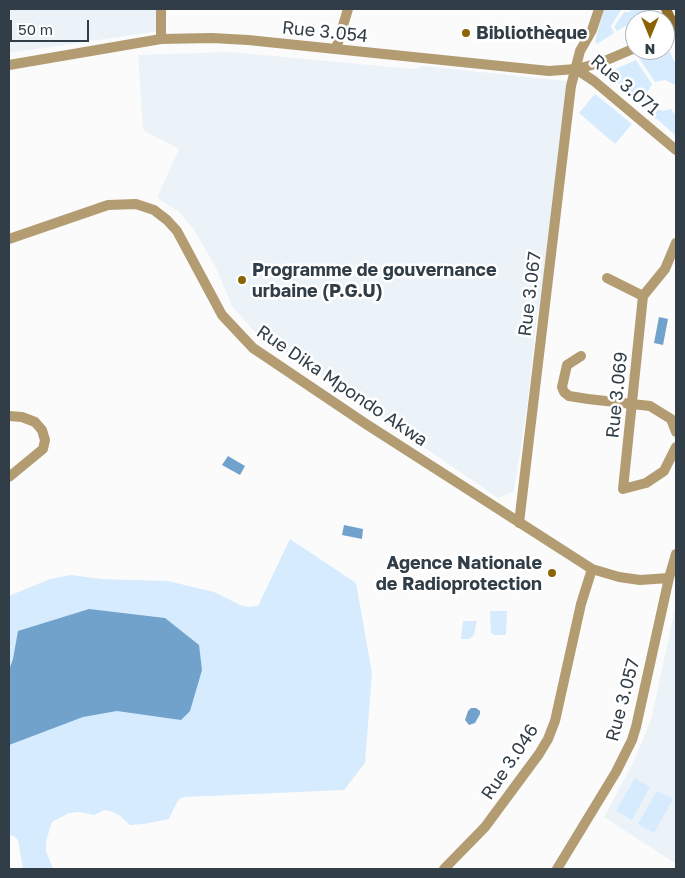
<!DOCTYPE html>
<html>
<head>
<meta charset="utf-8">
<style>
  body { margin:0 }
  #map { position:relative; width:685px; height:878px; overflow:hidden; background:#fbfbfb; font-family:"Golos Text",sans-serif }
  canvas { display:block }
  .frame { position:absolute; inset:0; border:10px solid #313e48; pointer-events:none }
  .north { position:absolute; left:625px; top:10px; width:50px; height:50px; box-sizing:border-box; background:#fff; border:1px solid #adb2b6; border-radius:50%; rotate:180deg; font-size:14px; font-weight:700; line-height:20px; text-align:center; color:#313e48 }
  .north::after { content:''; display:block; margin:auto; width:18px; height:22px; background:#8b6505; clip-path:polygon(50% 0,100% 100%,50% 72%,0 100%) }
  .scale { position:absolute; left:10px; top:20px; width:79px; height:22px; box-sizing:border-box; border:2px solid #313e48; border-top:0; padding-left:6px; font-size:15px; line-height:18px; white-space:nowrap; color:#313e48; -webkit-text-stroke:4px #fff; paint-order:stroke }
</style>
</head>
<body>
<div id="map">
<canvas width="685" height="878"></canvas>
<div class="frame"></div>
<div class="north">N</div>
<div class="scale">50 m</div>
</div>
<script>
const context = document.querySelector('canvas').getContext('2d');
context.lineJoin = 'round';
function paint(path, color) { context.fillStyle = color; context.fill(path, 'evenodd'); }
const toPath = rows => new Path2D(rows.map(r => 'M' + r).join(''));
function trace(path, color, width, dash) { context.strokeStyle = color; context.lineWidth = width; context.lineCap = dash ? 'butt' : 'round'; context.setLineDash(dash || []); context.stroke(path); }
function drawText(font, color, halo, rows, align = 'center') {
  context.font = font + ' "Golos Text",sans-serif'; context.lineWidth = 5; context.setLineDash([]); context.textBaseline = 'middle'; context.strokeStyle = halo; context.fillStyle = color; for (const [text, x, y, turn = 0] of rows) {
    context.save(); context.translate(x, y); context.rotate((+turn || 0) * Math.PI / 180); context.textAlign = isNaN(turn) ? turn : align; if (halo) context.strokeText(text, 0, 0); context.fillText(text, 0, 0); context.restore();
  }
}
paint(toPath([
  [9,9,160,9,160,31,9,53],
  [230,52,413,69,423,66,567,81,541,299,537,315,527,407,514,491,498,498,342,391,299,359,295,348,286,354,255,332,232,306,216,268,195,231,179,212,157,198,179,149,146,132,143,128,138,55],
  [676,603,676,864,604,817,633,763,651,720]
]), '#ebf3f9');
paint(toPath([
  [604,9,619,9,621,10,611,26,614,33,597,44,595,41],
  [633,9,647,9,649,13,617,31,614,27,624,12,629,12],
  [668,48,676,65,675,85,665,80,655,82,639,58],
  [636,60,652,84,647,93,648,100,651,105,646,110,606,73],
  [595,94,632,124,615,144,579,113],
  [654,108,663,111,671,109,676,116,676,136,649,112],
  [290,539,356,583,372,673,365,763,344,790,185,797,181,798,177,802,169,819,144,824,130,825,119,815,110,811,105,810,94,815,79,812,69,813,52,822,46,841,46,851,53,869,23,869,18,840,14,836,9,835,9,596,50,579,71,575,101,579,168,581,214,592,240,605,249,607,258,606],
  [490,611,507,611,506,635,494,635,491,633],
  [463,621,477,621,474,635,469,639,461,639],
  [635,778,650,787,632,820,616,811],
  [657,791,673,799,654,833,638,824]
]), '#d6ebfd');
paint(toPath([
  [659,317,668,319,663,345,654,343],
  [228,456,245,466,240,475,222,465],
  [344,525,363,529,362,539,342,535],
  [89,609,165,618,199,645,202,670,190,711,181,720,117,711,83,717,9,745,9,670,13,659,18,631],
  [476,708,480,711,480,714,475,723,469,725,465,720,468,711,471,708]
]), '#70a2cc');
trace(toPath([
  [161,9,161,39],
  [336,49,348,9],
  [576,69,594,81,676,150],
  [9,239,108,205,136,204,154,210,167,220,177,231,222,315,253,348,366,424,592,569,619,577,640,580,669,578],
  [676,243,665,269,643,296,623,489,646,483,664,471,676,447],
  [607,278,643,296],
  [581,356,567,365,562,387,564,392,569,396,588,399,650,406,671,419,676,432],
  [9,416,22,417,35,422,42,430,45,440,43,449,9,477],
  [519,523,571,86,580,51,592,30,599,9],
  [444,869,485,827,539,754,548,739,555,721,581,604,592,569],
  [557,869,616,772,632,740,636,727,669,578,676,554]
]), '#b39c72', 10);
trace(toPath([
  [9,65,161,39,212,38,248,40,549,71,576,69,600,63,635,48]
]), '#b39c72', 10);
trace(toPath([
  [666,9,676,31]
]), '#906d28', 10);
for (const [x, y, r, color] of [
  [466,33,5,"#8b6505"],
  [242,280,5,"#8b6505"],
  [552,573,5,"#8b6505"]
]) { const dot = new Path2D(); dot.arc(x, y, r, 0, 2 * Math.PI); context.fillStyle = color; context.fill(dot); trace(dot, '#fff', 2); }
drawText('18px', '#313e48', '#fff', [
  ["Rue 3.054",325,32,6],
  ["Rue 3.071",625,85,40],
  ["Rue 3.067",530,294,-83],
  ["Rue Dika Mpondo Akwa",342,386,34],
  ["Rue 3.069",617,395,-84],
  ["Rue 3.057",623,700,-75],
  ["Rue 3.046",510,762,-56]
]);
drawText('bold 18px', '#313e48', '#fff', [
  ["Bibliothèque",476,33],
  ["Programme de gouvernance",252,270],
  ["urbaine (P.G.U)",252,291],
  ["Agence Nationale",542,563,"right"],
  ["de Radioprotection",542,584,"right"]
], 'left');
</script>
</body>
</html>
